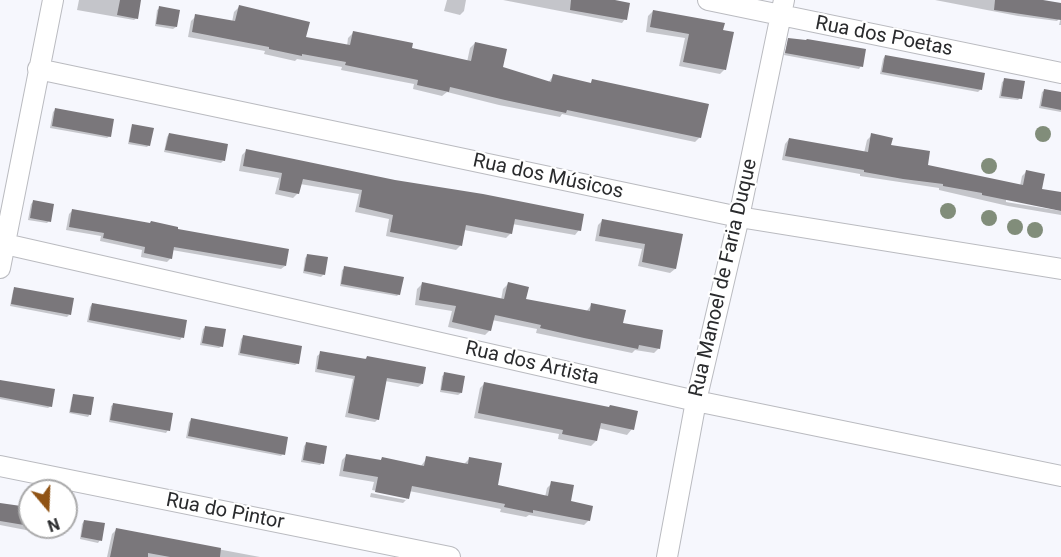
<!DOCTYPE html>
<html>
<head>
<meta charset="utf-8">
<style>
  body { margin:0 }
  #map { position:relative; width:1061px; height:557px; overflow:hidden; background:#f6f7fd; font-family:Roboto,sans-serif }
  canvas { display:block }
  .north { position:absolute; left:18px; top:479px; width:60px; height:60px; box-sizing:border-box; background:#fff; border:2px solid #aaaaab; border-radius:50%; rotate:161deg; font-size:16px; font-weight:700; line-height:24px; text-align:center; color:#2a2b2d }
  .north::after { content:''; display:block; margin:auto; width:21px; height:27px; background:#905314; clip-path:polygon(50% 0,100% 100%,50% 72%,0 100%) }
</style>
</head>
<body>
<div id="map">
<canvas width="1061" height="557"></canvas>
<div class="north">N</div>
</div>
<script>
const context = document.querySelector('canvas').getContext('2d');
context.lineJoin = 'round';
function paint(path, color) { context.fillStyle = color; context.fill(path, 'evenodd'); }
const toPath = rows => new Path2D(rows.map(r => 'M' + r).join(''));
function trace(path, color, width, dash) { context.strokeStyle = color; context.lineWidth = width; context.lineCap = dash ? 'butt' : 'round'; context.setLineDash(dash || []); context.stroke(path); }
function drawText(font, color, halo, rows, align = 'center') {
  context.font = font + ' Roboto,sans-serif'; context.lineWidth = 4.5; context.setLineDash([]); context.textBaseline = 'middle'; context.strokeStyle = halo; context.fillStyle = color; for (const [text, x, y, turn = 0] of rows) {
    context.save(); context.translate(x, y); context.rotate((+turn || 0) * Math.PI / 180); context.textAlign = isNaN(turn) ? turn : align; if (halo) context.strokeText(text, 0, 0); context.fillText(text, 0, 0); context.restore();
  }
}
paint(toPath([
  [79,0,128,0,137,18,134,20,77,10],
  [447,0,466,0,464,11,460,15,444,11],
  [503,0,610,0,625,19,622,23],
  [935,0,1036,0,1061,4,1061,25,1059,25,1061,17,1057,21,1018,16],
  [239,7,304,38,347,46,348,38,353,33,410,49,467,62,470,48,475,43,501,68,548,83,553,76,590,84,592,81,700,137,695,142,562,114,560,117,499,105,447,92,442,96,413,89,414,84,341,70,342,67,297,59,295,61,264,54,265,51,188,37,191,21,196,16,232,22,234,12],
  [160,8,176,27,173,29,155,26,157,10],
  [653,11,732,33,724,70,720,74,679,66,685,38,646,32,648,16],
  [789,39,861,66,859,69,784,55],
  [885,56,981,89,978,92,880,74,883,59],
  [1005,80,1020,98,1018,100,999,98,1002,82],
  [1045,90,1061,93,1061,112,1039,108,1042,92],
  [55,110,110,136,107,138,50,128,53,112],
  [133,126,149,145,147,147,128,144,131,128],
  [169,134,223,161,221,163,164,152,167,137],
  [872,135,889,147,926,166,1020,186,1022,176,1027,171,1040,190,1061,194,1061,208,1006,199,1006,202,1061,211,1061,215,1008,206,939,190,939,188,860,176,860,174,782,160,785,144,789,139,864,153,867,140],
  [247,150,579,230,575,235,512,224,511,233,506,238,464,230,460,246,456,250,386,236,389,219,355,212,359,194,300,184,298,193,293,198,275,194,279,178,239,171,242,155],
  [33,202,49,221,47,223,28,220,31,204],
  [72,211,176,231,285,266,281,269,172,250,171,258,167,262,141,257,142,250,100,241,101,236,66,230,69,214],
  [603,220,682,236,675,269,670,273,638,266,642,249,595,241,598,225],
  [308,255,324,274,321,277,303,273,305,258],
  [345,268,399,294,397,296,340,286,342,270],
  [422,284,501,300,503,289,508,284,524,300,586,312,592,304,659,348,654,353,635,350,632,353,536,333,537,329,492,320,490,330,485,335,448,327,452,311,415,305,417,289],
  [15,288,69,315,67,317,10,306,13,291],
  [92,304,182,337,180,340,87,322,90,307],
  [206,327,222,346,219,348,200,345,203,329],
  [243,337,298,363,295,365,238,355,241,339],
  [321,353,364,360,367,357,422,384,418,387,385,381,378,419,375,422,345,417,353,379,315,372,317,356],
  [445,374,461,393,458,395,440,392,442,376],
  [0,380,51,406,48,408,0,399],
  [485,383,632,429,627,435,598,428,596,441,591,446,558,439,559,434,474,418,480,388],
  [74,395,90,414,88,417,69,413,72,398],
  [114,404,168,430,166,433,109,422,111,406],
  [191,420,283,454,281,456,186,438,189,422],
  [306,444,322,463,320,465,301,462,304,446],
  [347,455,380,461,382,459,421,466,427,458,464,464,469,459,496,486,545,497,547,488,552,483,589,520,584,525,529,515,526,517,500,512,501,509,409,491,406,500,406,497,372,490,374,482,339,476,342,460],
  [371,493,406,500,403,503,370,497],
  [0,504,30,509,30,527,62,527,61,531,57,536,0,525],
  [84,521,100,540,98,543,80,539,82,524],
  [116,530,260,557,107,557,112,534]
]), '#0003');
paint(toPath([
  [120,0,141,0,138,19,117,15],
  [571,0,615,0,630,3,627,20,570,10],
  [995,0,1043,0,1061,3,1061,20,994,10],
  [239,5,310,22,306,37,350,45,353,31,413,43,412,48,471,61,475,42,507,49,503,67,551,82,553,74,591,83,592,79,709,104,701,138,567,110,566,113,505,100,450,87,449,92,417,85,418,80,345,65,346,62,302,54,302,56,269,49,269,47,192,32,195,14,235,21],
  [159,6,180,10,177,27,156,24],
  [653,10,725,23,723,30,734,32,726,70,683,62,689,34,650,27],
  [788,38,806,40,807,39,866,49,863,67,785,53],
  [885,55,985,73,982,90,882,72],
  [1004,78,1025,81,1022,99,1001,96],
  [1044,89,1061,92,1061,110,1041,106],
  [55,108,114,119,111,137,52,126],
  [132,124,154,128,150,146,129,142],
  [169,133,228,144,225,161,165,150],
  [871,133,893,138,891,145,930,151,928,165,1023,185,1026,170,1045,174,1042,189,1061,192,1061,211,982,195,982,193,943,186,943,184,903,179,864,172,864,170,785,156,789,138,868,152],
  [246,149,395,180,483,194,584,214,581,231,515,219,512,234,466,225,462,246,390,232,393,215,359,207,362,190,303,179,299,194,279,190,282,173,243,166],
  [33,200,54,204,51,222,30,218],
  [72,209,150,223,151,221,178,227,178,229,289,249,286,266,174,247,172,259,144,253,145,247,103,238,104,233,69,227],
  [602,219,683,234,676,269,642,262,645,244,599,236],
  [307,254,328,257,325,275,304,271],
  [344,266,404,277,400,295,341,284],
  [422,282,504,299,508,282,529,287,526,299,590,311,591,303,626,310,623,323,663,330,660,349,639,345,638,349,584,338,540,328,541,325,495,315,491,331,452,322,456,306,419,300],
  [14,287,74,298,71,315,11,304],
  [92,303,187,320,184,338,89,320],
  [205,326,226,329,223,347,202,343],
  [243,335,302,346,299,364,240,353],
  [320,351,366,359,367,356,426,367,423,384,387,378,379,420,348,413,355,376,317,369],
  [444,372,465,376,462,393,441,390],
  [0,380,55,389,52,407,0,397],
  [484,382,609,407,610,405,638,411,634,430,601,423,597,441,562,434,563,430,478,413],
  [73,394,94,397,91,415,70,412],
  [113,403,173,413,170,431,110,420],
  [191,418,288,437,285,455,188,436],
  [306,442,327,446,324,464,303,460],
  [346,454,381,460,382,457,424,466,426,456,468,464,469,457,502,463,498,485,548,496,551,481,574,485,571,501,593,506,590,521,533,510,533,513,504,507,505,504,412,486,409,499,375,492,378,477,343,471],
  [0,503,28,507,24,525,0,521],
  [84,520,105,523,102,541,81,537],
  [116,528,221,548,220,557,170,557,148,553,148,557,110,557]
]), '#7a777b');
const street = toPath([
  [708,0,1061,73],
  [38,69,739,217,1061,269],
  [5,244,696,401,1061,476],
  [0,268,53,0],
  [0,466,450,557],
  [667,557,696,401,739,217,784,0]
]);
trace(street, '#babbc0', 22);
trace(street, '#fff', 20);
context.fillStyle = '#818d7a';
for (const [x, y] of [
  [1043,134],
  [989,166],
  [948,211],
  [989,218],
  [1015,227],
  [1035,230]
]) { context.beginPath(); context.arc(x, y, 8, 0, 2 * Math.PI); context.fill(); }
drawText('20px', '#2a2b2d', '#fff', [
  ["Rua dos Poetas",884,37,11],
  ["Rua dos Músicos",548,177,12],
  ["Rua Manoel de Faria Duque",724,278,-77],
  ["Rua dos Artista",532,364,13],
  ["Rua do Pintor",225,512,11]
]);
</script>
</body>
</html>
